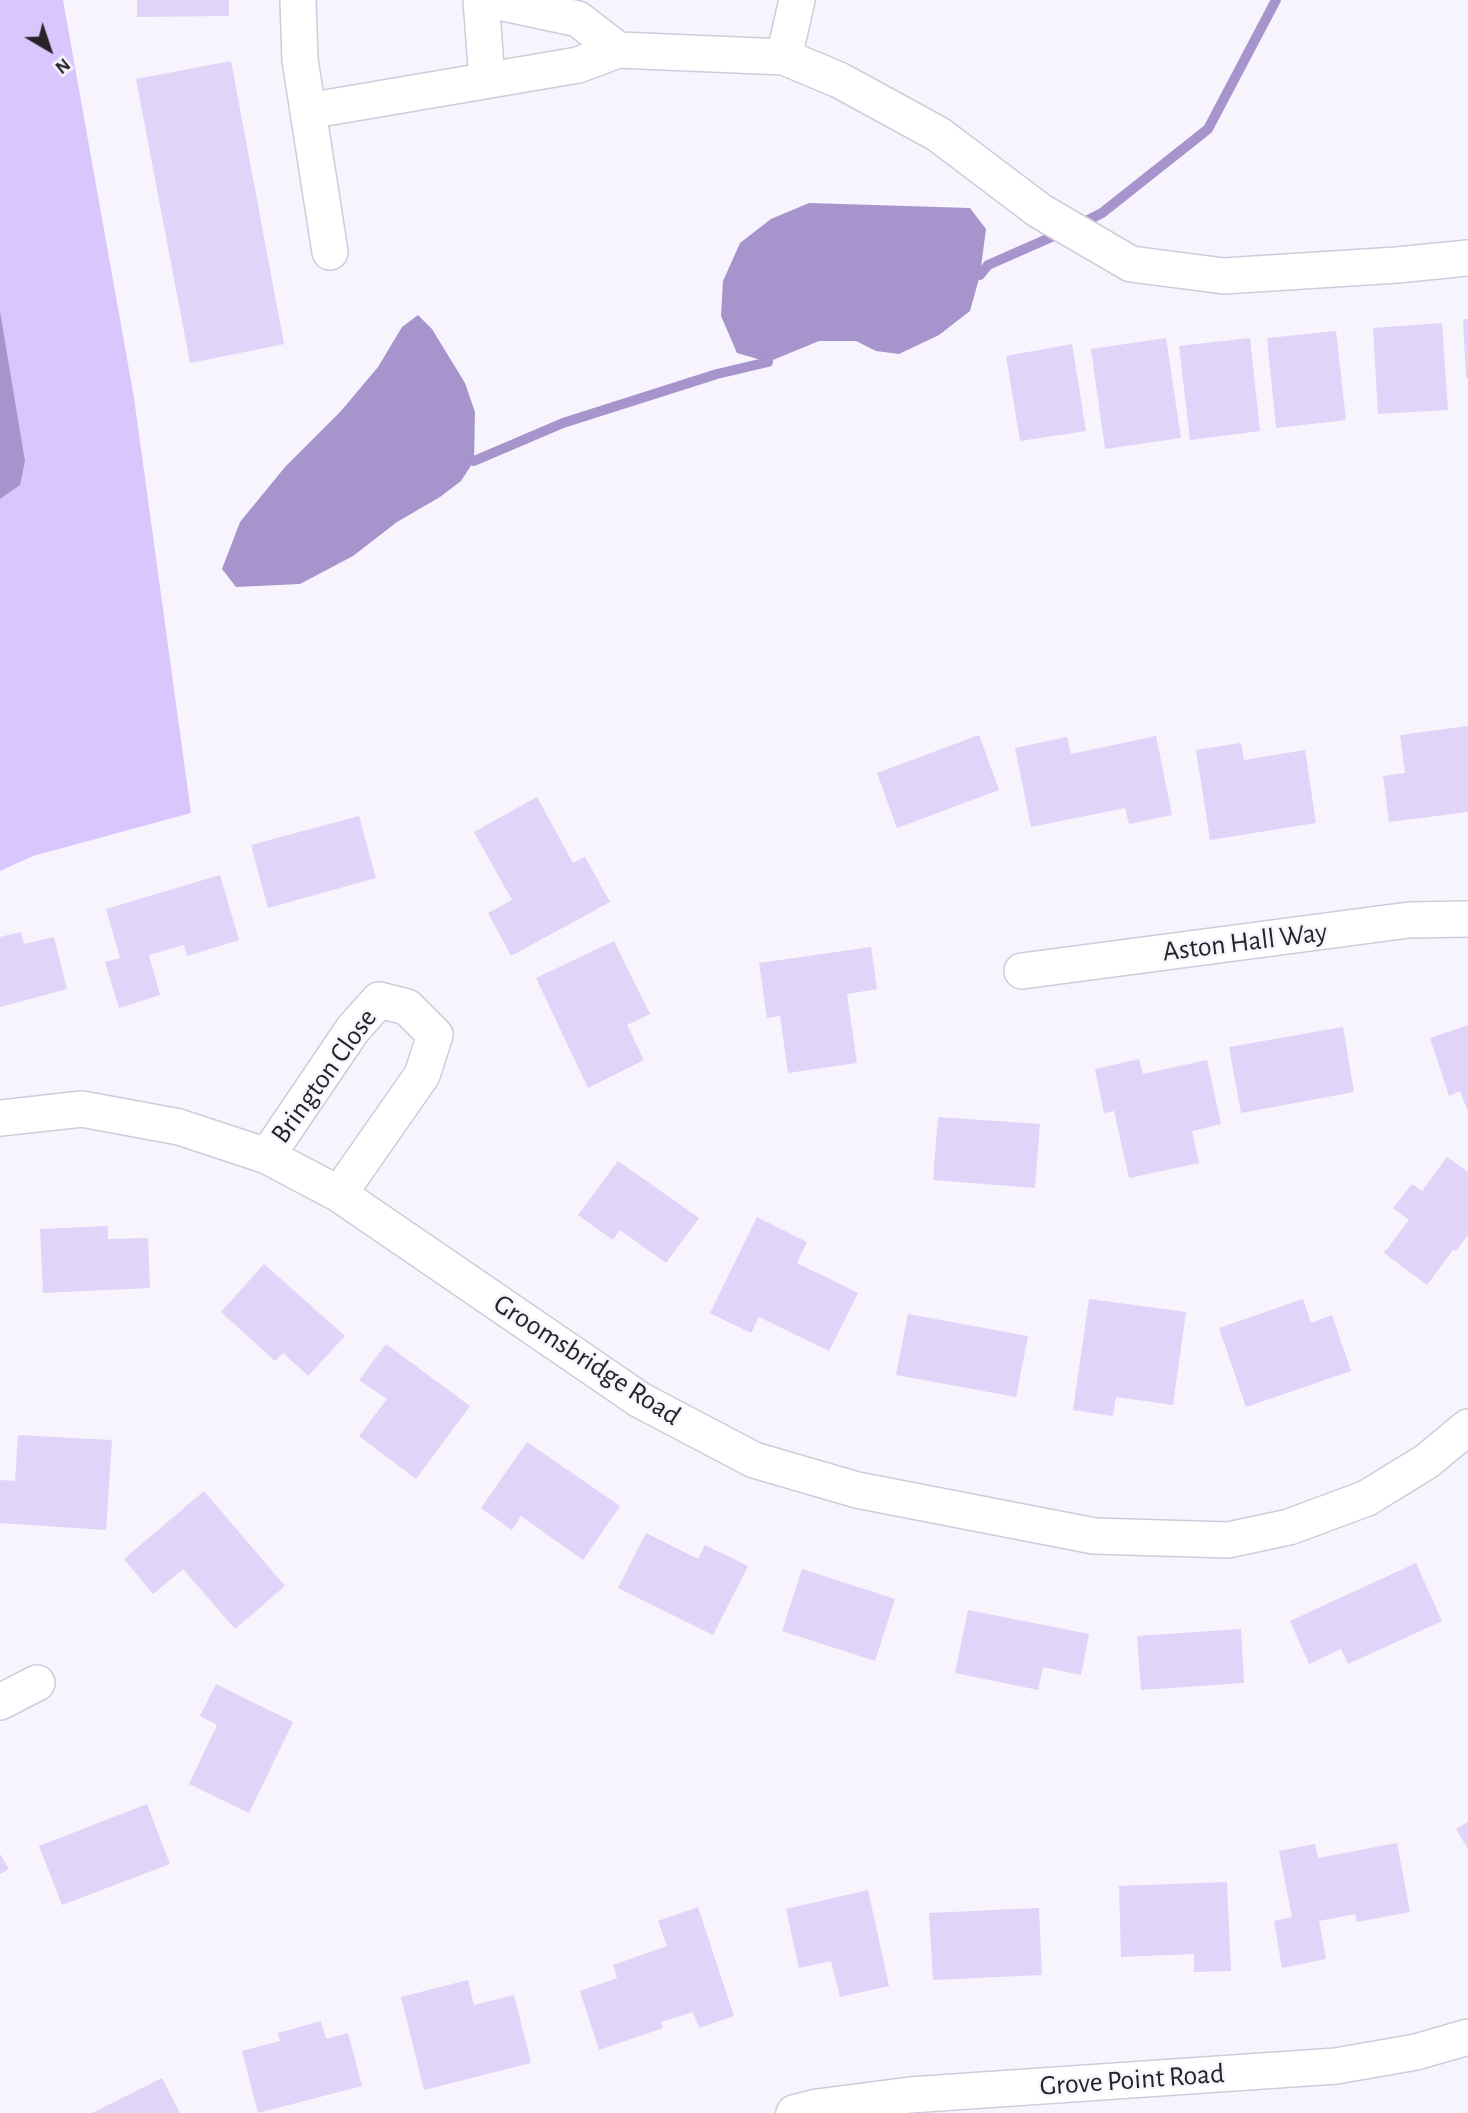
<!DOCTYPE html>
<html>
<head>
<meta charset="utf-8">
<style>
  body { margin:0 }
  #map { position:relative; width:1468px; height:2113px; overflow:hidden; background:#f7f4fd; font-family:"Alegreya Sans",sans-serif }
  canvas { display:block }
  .north { position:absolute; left:14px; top:14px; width:70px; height:70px; -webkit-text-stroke:5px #f7f4fd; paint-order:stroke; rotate:141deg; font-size:19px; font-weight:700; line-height:28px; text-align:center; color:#262429 }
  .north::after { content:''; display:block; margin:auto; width:24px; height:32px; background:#262429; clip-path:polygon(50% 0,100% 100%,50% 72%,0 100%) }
</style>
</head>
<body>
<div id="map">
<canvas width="1468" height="2113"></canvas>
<div class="north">N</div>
</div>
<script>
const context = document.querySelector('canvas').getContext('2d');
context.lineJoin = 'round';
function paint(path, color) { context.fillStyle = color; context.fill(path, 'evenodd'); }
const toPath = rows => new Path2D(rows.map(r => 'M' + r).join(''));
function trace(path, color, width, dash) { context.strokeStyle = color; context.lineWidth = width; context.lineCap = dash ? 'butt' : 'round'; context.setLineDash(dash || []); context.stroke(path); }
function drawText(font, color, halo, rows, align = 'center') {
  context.font = font + ' "Alegreya Sans",sans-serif'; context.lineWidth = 5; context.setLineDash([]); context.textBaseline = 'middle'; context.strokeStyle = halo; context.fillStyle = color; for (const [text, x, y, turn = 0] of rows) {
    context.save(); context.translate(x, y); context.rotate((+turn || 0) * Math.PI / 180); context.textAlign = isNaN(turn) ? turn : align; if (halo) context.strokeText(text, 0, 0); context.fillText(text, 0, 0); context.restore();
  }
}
paint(toPath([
  [0,0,63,0,134,398,191,813,33,856,0,871]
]), '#d9c6fc');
paint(toPath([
  [809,203,970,208,986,229,980,275,970,311,939,335,899,354,876,351,856,341,819,341,768,362,737,353,721,316,723,281,740,243,771,219],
  [0,311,25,461,20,485,0,499],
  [418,315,432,329,465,383,475,412,474,461,461,481,440,497,397,522,353,556,300,584,236,587,222,569,240,522,285,467,341,411,378,367,402,327]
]), '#a894cc');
trace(toPath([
  [1078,225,1102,213,1208,129,1276,0],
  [980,275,988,265,1063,232],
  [474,461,563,423,717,374,768,362]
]), '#a894cc', 10);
paint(toPath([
  [137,0,229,0,229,16,137,17],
  [231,61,284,344,190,363,136,79],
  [1463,319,1468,319,1468,378,1466,378],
  [1442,323,1448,410,1378,414,1373,328],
  [1336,331,1346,420,1276,428,1267,338],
  [1166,338,1181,438,1105,449,1091,349],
  [1250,338,1260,431,1190,440,1179,346],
  [1072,344,1086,431,1020,441,1006,356],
  [1468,726,1468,812,1389,822,1383,776,1405,773,1400,735],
  [979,735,999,790,897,828,877,773],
  [1156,736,1172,815,1129,824,1125,808,1031,827,1015,748,1067,737,1071,754],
  [1241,743,1244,760,1305,750,1316,823,1210,840,1196,750],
  [537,797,573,863,585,857,610,902,511,956,488,913,512,900,474,832],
  [359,816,376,878,268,908,251,845],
  [220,875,239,940,187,956,184,945,149,955,160,995,119,1008,105,962,120,958,106,909],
  [21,932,24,944,54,937,67,989,0,1007,0,937],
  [614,941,650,1014,627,1025,644,1060,588,1088,536,978],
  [871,947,877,989,847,994,857,1063,788,1073,780,1016,767,1018,759,963],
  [1468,1025,1468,1112,1460,1091,1449,1096,1430,1038],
  [1343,1027,1354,1092,1241,1113,1229,1047],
  [1139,1059,1143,1074,1207,1060,1221,1124,1192,1131,1199,1163,1129,1178,1114,1111,1104,1113,1095,1069],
  [938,1117,1040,1124,1035,1188,933,1180],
  [1447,1157,1468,1172,1468,1235,1456,1251,1453,1250,1427,1285,1384,1253,1409,1220,1393,1208,1412,1184,1422,1191],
  [618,1161,699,1218,666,1263,620,1230,613,1240,578,1215],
  [757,1217,807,1242,797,1263,858,1293,829,1351,759,1317,751,1333,710,1313],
  [108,1226,108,1239,148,1238,150,1288,43,1293,40,1229],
  [264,1264,345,1336,308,1376,283,1353,275,1361,221,1312],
  [1089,1299,1186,1312,1173,1405,1116,1397,1113,1416,1073,1410],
  [1303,1299,1311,1323,1332,1315,1351,1371,1246,1407,1219,1328],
  [908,1314,1028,1336,1016,1397,896,1375],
  [386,1344,470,1406,416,1479,359,1436,387,1399,359,1380],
  [18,1435,112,1440,106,1530,0,1523,0,1480,15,1481],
  [527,1442,620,1506,583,1560,521,1516,512,1530,481,1508],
  [204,1491,285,1586,235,1629,183,1569,153,1594,124,1559],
  [646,1533,698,1559,705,1545,748,1566,713,1635,618,1588],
  [1416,1563,1442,1621,1348,1664,1341,1649,1309,1664,1290,1621],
  [802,1569,895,1599,875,1661,782,1631],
  [968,1610,1089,1634,1081,1675,1043,1667,1038,1690,955,1673],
  [1241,1629,1244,1683,1141,1690,1137,1636],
  [216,1684,293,1722,249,1813,189,1784,217,1725,200,1716],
  [147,1804,170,1864,62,1905,39,1846],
  [1468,1822,1468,1849,1456,1829],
  [1397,1843,1410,1912,1357,1922,1355,1914,1319,1921,1326,1959,1282,1968,1274,1921,1292,1917,1279,1851,1315,1844,1318,1858],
  [0,1854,9,1869,0,1874],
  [1227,1882,1231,1971,1194,1972,1194,1954,1121,1957,1119,1886],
  [868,1890,889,1986,840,1997,831,1961,799,1968,786,1909],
  [698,1907,734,2016,699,2028,693,2012,661,2022,663,2028,599,2050,580,1991,617,1978,613,1965,667,1946,658,1921],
  [1039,1908,1042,1975,933,1980,929,1913],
  [468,1980,474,2005,514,1995,531,2063,424,2090,401,1997],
  [321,2021,326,2039,348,2033,362,2086,258,2113,242,2051,280,2041,278,2033],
  [162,2078,180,2113,92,2113]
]), '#e0d4f8');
const minor = toPath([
  [298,0,300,60,330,252],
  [481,0,487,80],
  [489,0,578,19,618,50],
  [784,57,797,0],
  [308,111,578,65,618,50,784,57,839,80,938,134,1040,211,1131,264,1224,276,1397,265,1468,258],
  [1022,971,1409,920,1468,919],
  [0,1118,82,1109,179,1127,267,1156,339,1194,640,1400,754,1460,857,1490,1094,1536,1228,1540,1289,1527,1367,1498,1427,1461,1468,1427],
  [267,1156,353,1029,379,1000,407,1007,435,1035,422,1075,339,1194],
  [0,1702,37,1683],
  [794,2113,817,2107,910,2095,1336,2066,1416,2052,1468,2037]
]);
trace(minor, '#d0cbda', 38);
trace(minor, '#fff', 35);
drawText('28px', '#262429', '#f7f4fd', [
  ["Aston Hall Way",1245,942,-7],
  ["Brington Close",324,1076,-54],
  ["Groomsbridge Road",587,1360,33],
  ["Grove Point Road",1132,2080,-4]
]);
</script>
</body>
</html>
